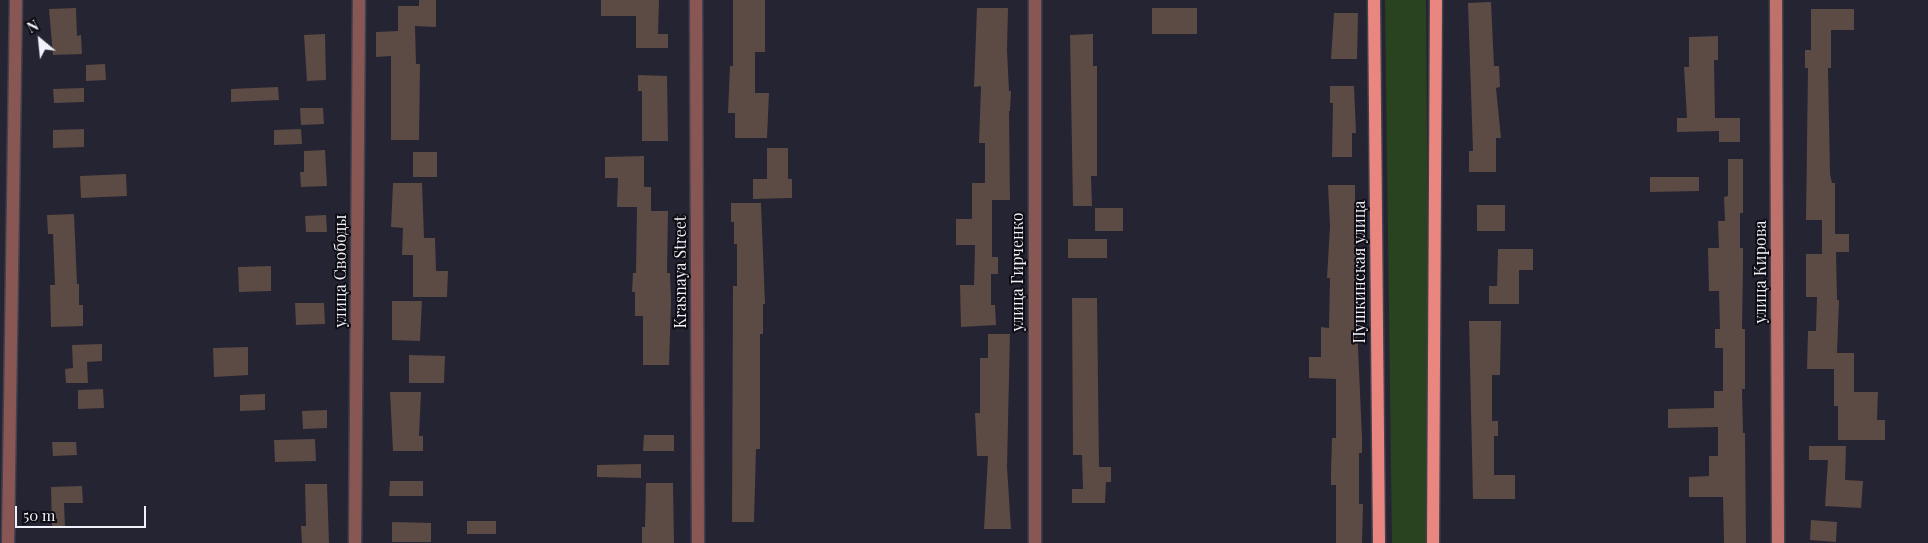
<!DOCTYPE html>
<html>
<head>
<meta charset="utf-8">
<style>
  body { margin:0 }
  #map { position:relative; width:1928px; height:543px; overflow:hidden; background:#252432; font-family:"Playfair Display",serif }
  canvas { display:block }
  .north { position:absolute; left:15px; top:15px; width:50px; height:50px; -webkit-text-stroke:4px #0f0e15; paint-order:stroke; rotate:332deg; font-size:14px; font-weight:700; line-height:20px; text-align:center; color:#f1f1fb }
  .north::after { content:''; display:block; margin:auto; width:18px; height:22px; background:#f1f1fb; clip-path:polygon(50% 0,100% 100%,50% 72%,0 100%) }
  .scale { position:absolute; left:15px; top:506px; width:131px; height:22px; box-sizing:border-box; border:2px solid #f1f1fb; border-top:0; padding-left:6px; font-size:15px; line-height:18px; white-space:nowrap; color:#f1f1fb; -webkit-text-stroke:4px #0f0e15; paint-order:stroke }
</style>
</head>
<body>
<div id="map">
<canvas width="1928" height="543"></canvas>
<div class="north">N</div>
<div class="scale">50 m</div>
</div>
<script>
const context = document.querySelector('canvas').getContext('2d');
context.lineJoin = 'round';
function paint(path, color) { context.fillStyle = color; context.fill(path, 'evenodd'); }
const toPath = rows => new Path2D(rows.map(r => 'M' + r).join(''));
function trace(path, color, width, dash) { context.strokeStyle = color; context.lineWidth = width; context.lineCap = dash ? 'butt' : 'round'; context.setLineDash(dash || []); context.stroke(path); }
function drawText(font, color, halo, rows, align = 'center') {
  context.font = font + ' "Playfair Display",serif'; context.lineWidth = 4; context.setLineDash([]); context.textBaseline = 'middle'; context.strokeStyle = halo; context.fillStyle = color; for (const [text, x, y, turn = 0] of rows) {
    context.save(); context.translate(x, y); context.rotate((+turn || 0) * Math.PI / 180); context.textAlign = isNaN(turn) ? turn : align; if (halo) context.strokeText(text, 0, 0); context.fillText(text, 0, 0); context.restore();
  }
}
paint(toPath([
  [1385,0,1426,0,1430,543,1392,543]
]), '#2a431f');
paint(toPath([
  [419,0,436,0,436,27,415,26,416,64,420,64,419,140,391,140,391,56,376,57,376,32,398,31,398,6,419,6],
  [601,0,659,0,658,34,668,34,668,48,636,48,636,16,601,16],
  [733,0,765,0,765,52,755,52,755,93,769,93,767,138,735,138,735,113,728,113,730,66,733,66],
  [1491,2,1494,66,1499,66,1500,87,1496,88,1501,138,1496,138,1496,172,1469,172,1469,151,1473,151,1468,3],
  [76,8,77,36,81,35,82,54,53,55,49,9],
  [977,8,1008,8,1007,50,1009,91,1011,91,1010,111,1009,111,1010,200,992,200,992,257,998,257,998,274,991,274,991,305,995,305,996,325,961,327,960,285,974,285,975,245,956,245,956,219,972,219,972,183,985,183,985,143,979,143,981,86,974,87],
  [1152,8,1197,8,1197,34,1152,34],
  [1811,9,1854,9,1854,30,1831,30,1831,68,1828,68,1830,174,1832,183,1835,183,1835,234,1849,234,1849,252,1836,252,1837,300,1839,300,1837,353,1854,353,1854,392,1878,392,1877,420,1885,420,1885,440,1838,440,1838,406,1834,406,1834,369,1807,369,1808,331,1816,331,1817,297,1806,297,1806,254,1822,254,1822,220,1806,220,1808,68,1805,68,1805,50,1811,50],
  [1334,13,1358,13,1357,59,1331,59],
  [325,34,326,80,307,81,304,35],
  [1093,34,1093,66,1097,66,1097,176,1091,176,1092,206,1073,206,1070,35],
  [1718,36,1718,60,1714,60,1715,118,1740,118,1740,142,1719,142,1719,131,1677,132,1677,118,1687,118,1684,67,1689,67,1689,37],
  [105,64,106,80,86,81,86,65],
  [638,75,667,76,668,141,642,141,642,91,638,91],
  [1330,86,1354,86,1356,133,1352,133,1352,157,1332,157,1333,103,1330,103],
  [278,87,279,100,231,102,231,89],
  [84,88,84,102,54,103,53,89],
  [300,108,323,108,324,124,301,125],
  [84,129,84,147,53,148,53,130],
  [301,129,302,144,274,145,274,130],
  [767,148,788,148,788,179,792,179,792,198,753,199,753,179,767,179],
  [325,150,327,186,301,187,300,172,304,172,304,151],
  [413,152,437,152,437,177,413,177],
  [644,156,644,187,651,187,651,211,668,211,667,273,670,273,671,302,669,365,643,365,643,316,635,316,635,292,632,292,633,273,636,273,637,207,617,207,618,178,605,178,605,157],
  [1728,159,1743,159,1743,213,1740,213,1740,248,1743,248,1743,262,1742,329,1745,329,1745,389,1742,389,1743,433,1745,433,1746,543,1724,543,1723,497,1689,497,1689,477,1709,476,1709,456,1718,456,1718,427,1668,428,1668,409,1714,408,1714,391,1723,391,1723,348,1715,348,1715,329,1720,329,1719,291,1709,291,1708,248,1719,248,1718,221,1725,221,1724,197,1728,196],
  [126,174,127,196,81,198,80,176],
  [1650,177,1699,177,1699,191,1650,192],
  [393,183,422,183,424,238,435,238,436,271,448,271,447,297,413,297,413,255,402,255,403,228,391,227],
  [1328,185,1355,185,1355,227,1357,227,1356,302,1362,438,1362,453,1359,453,1359,504,1363,504,1362,543,1336,543,1336,485,1331,485,1331,472,1332,438,1336,438,1336,379,1309,378,1309,357,1321,357,1321,327,1329,328,1330,278,1327,278,1330,226],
  [731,203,761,203,765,304,763,304,763,334,760,334,760,449,756,449,754,522,732,522,733,286,737,286,737,244,734,244,734,222,731,222],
  [1477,205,1505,205,1505,231,1477,231],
  [1095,208,1123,208,1123,231,1095,231],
  [74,214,77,284,79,284,79,305,83,305,83,326,51,327,50,285,55,285,53,234,48,234,47,215],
  [326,215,327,232,306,232,305,216],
  [1068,239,1107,239,1107,258,1068,258],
  [1498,249,1533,249,1533,270,1519,270,1519,304,1489,304,1489,286,1497,286],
  [271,266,271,291,239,292,238,267],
  [1072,298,1097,298,1099,467,1111,467,1111,482,1106,482,1105,503,1072,503,1072,489,1083,489,1082,455,1073,455],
  [392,301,422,301,420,341,392,340],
  [295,303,324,303,325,324,296,325],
  [1469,321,1501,321,1500,375,1492,375,1492,421,1498,421,1498,436,1494,436,1494,475,1515,475,1515,499,1473,499],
  [988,334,1010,334,1007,467,1011,529,984,529,988,456,977,456,975,413,980,413,980,358,988,358],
  [102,344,102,361,87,362,88,383,66,383,65,369,73,368,72,345],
  [248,347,248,375,214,377,213,348],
  [409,355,445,356,444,383,409,383],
  [103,389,104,408,78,409,78,390],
  [390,392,421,392,419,436,423,436,423,451,393,451],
  [265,394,265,410,240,411,240,395],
  [327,410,327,428,303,429,302,411],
  [644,435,674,435,674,451,643,451],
  [315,439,316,461,275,462,274,440],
  [52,442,76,442,77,455,53,456],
  [1809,446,1846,446,1845,480,1863,481,1861,508,1825,506,1828,460,1809,460],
  [641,464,641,478,597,477,597,465],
  [390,481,423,481,423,496,389,496],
  [646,483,673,483,674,543,642,543,642,527,645,527],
  [305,484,327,484,329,543,302,543,301,526,306,526],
  [82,486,83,503,64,503,65,528,52,528,51,487],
  [1811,520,1837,522,1836,542,1810,540],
  [467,521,496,521,496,534,467,534],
  [392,522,431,523,431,542,392,542]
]), '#5c4a44');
const street = toPath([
  [696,0,698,543],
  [1035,0,1035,543],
  [8,543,16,0],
  [355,543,359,0]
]);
const secondary = toPath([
  [1776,0,1778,543]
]);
const primary = toPath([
  [1374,0,1379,543],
  [1433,543,1436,0]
]);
trace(street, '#42414e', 15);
trace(secondary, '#42414e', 15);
trace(primary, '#42414e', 15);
trace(street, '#885753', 12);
trace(secondary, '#bf726c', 12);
trace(primary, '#e9867f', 12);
drawText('16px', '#f1f1fb', '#0f0e15', [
  ["улица Свободы",341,271,-90],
  ["Krasnaya Street",681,272,-90],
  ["улица Гирченко",1018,272,-90],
  ["Пушкинская улица",1360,272,-90],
  ["улица Кирова",1761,272,-90]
]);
</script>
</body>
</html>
